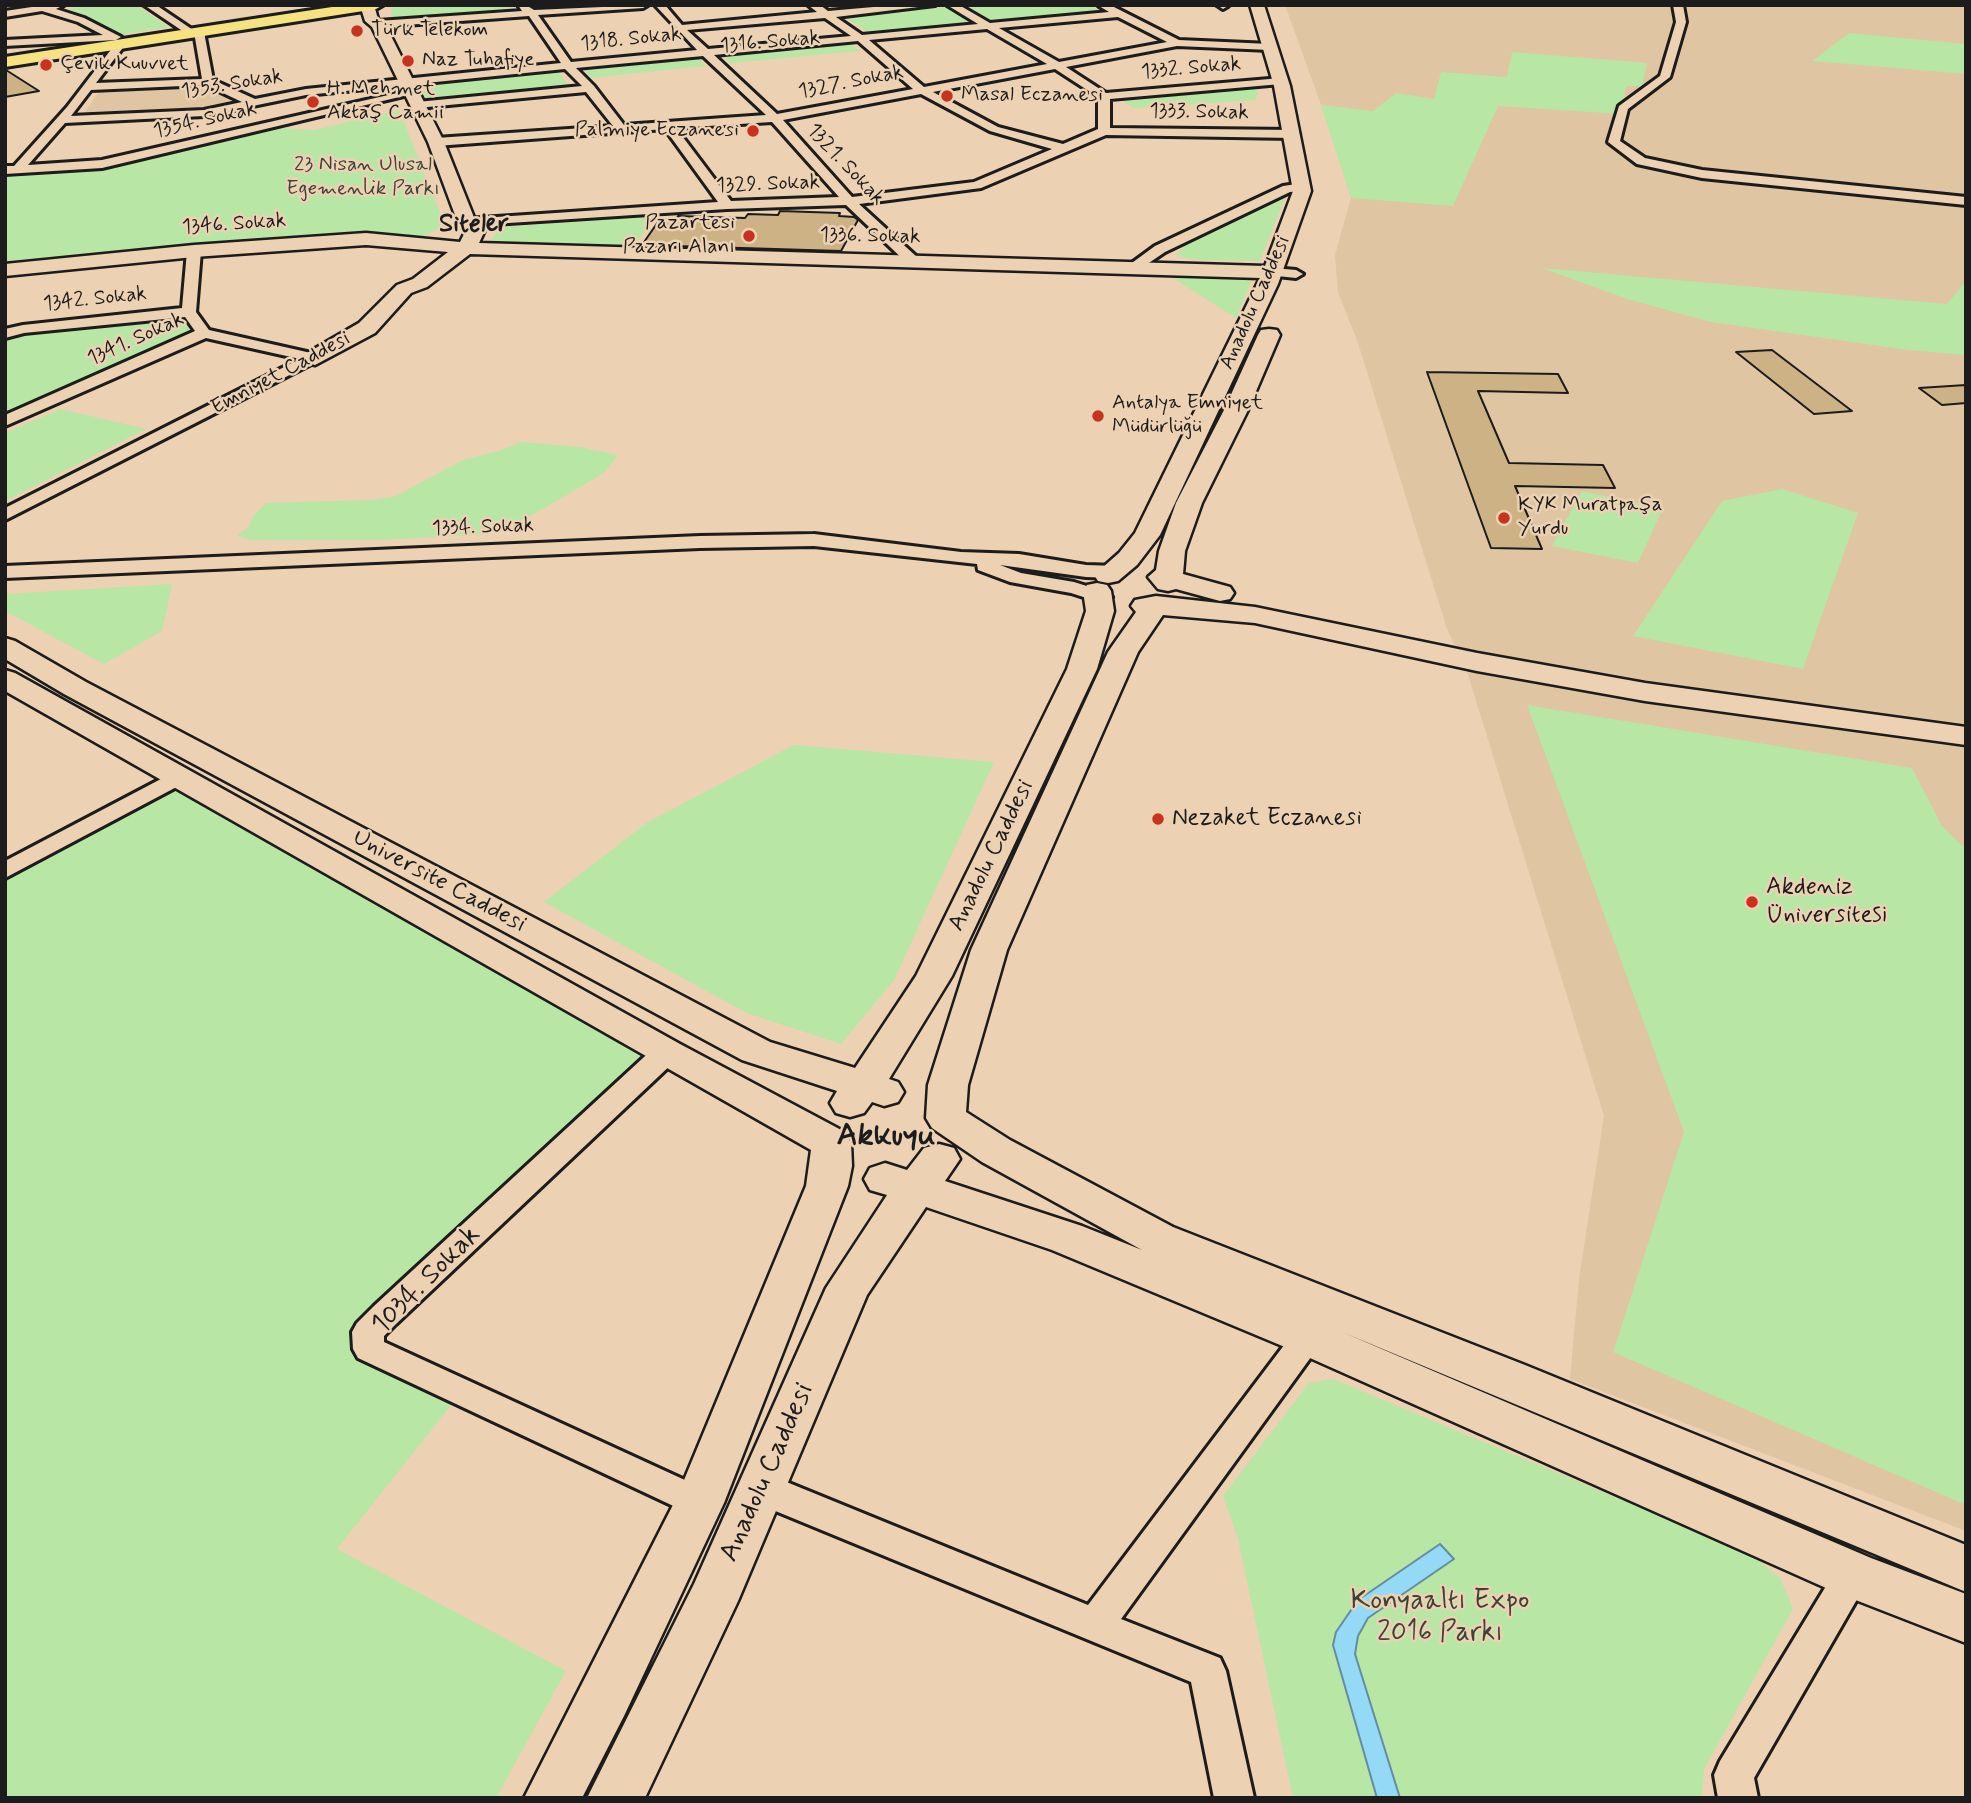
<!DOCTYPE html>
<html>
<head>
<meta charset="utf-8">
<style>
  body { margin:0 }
  #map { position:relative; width:1971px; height:1803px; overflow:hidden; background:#ecd1b3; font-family:Mynerve,sans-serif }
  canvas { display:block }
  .frame { position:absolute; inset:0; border:7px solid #1c1c1c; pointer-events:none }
</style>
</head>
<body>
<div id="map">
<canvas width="1971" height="1803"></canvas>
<div class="frame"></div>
</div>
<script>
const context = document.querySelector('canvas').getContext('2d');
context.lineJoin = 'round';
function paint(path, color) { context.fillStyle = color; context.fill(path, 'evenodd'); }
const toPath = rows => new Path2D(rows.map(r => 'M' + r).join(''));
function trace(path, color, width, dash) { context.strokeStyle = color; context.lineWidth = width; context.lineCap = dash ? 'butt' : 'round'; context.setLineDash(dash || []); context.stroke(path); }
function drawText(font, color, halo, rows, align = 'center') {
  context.font = font + ' Mynerve,sans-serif'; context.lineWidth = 5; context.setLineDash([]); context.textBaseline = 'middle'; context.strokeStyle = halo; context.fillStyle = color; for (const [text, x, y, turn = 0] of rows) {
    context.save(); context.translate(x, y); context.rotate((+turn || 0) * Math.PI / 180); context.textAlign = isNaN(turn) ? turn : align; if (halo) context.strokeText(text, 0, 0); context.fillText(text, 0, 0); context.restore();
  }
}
paint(toPath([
  [1285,5,1966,5,1966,1531,1570,1379,1579,1279,1604,1116,1466,668,1447,629,1358,343,1338,292,1335,255,1351,198,1329,127],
  [196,85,240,103,202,111,83,115,101,88]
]), '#dfc5a2');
paint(toPath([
  [94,5,136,5,169,27,119,35,88,19,60,10],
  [397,5,507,5,515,10,399,19,392,18,391,10],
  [1090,5,1102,11,994,23,964,6],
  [947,7,973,24,869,33,845,17],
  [1849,33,1966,44,1966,74,1812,61],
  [847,41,860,51,730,63,721,54],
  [1512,52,1647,63,1642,86,1626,86,1622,114,1498,106,1453,206,1351,198,1321,105,1373,111,1396,93,1434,99,1441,72,1507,77],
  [696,55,706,66,590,78,581,67],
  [556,68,571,89,421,103,414,82],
  [1249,87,1258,91,1255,100,1133,108,1118,97],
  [399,110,445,225,424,236,278,236,5,261,5,176,95,170,280,128,314,130],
  [1286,195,1260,261,1195,260,1176,256,1184,245],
  [653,216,634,248,489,243,500,227],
  [1542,268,1947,304,1966,281,1966,355,1908,350,1711,322,1627,299],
  [1165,273,1247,277,1251,282,1236,318],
  [182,315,195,334,12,414,5,412,5,337,26,332],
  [60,409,146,429,5,501,5,433],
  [521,442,580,447,618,455,604,473,522,521,490,534,378,540,249,540,237,535,248,528,253,516,266,503,372,500,396,496,463,460,499,451],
  [1782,489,1858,513,1803,669,1633,636,1722,501],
  [1582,491,1663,508,1638,563,1552,546],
  [172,584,162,631,104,664,5,611,5,594],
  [1527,705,1912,768,1942,826,1966,849,1966,1505,1613,1352,1684,1132],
  [794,745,994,762,894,980,841,1044,747,1013,544,902,648,822],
  [178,777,666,1053,368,1332,462,1391,337,1549,566,1671,496,1798,5,1798,5,871],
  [1333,1379,1751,1554,1780,1578,1793,1609,1704,1769,1702,1798,1293,1798,1238,1539,1223,1496,1309,1383]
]), '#b7e6a5');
const water = toPath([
  [1440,1544,1454,1559,1368,1618,1358,1636,1355,1654,1400,1798,1377,1798,1333,1645,1336,1632,1358,1600,1440,1544]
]);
paint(water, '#94d9f6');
trace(water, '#648d9f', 2);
const building = toPath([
  [6,70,39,91,5,97,6,70],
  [780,211,840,213,839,216,854,217,858,220,841,251,642,245,660,219,675,220,678,216,745,218,748,214,778,215,780,211],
  [1772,350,1852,411,1814,414,1736,352,1772,350],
  [1427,372,1558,374,1568,393,1478,391,1509,463,1603,465,1615,488,1515,486,1542,549,1491,548,1427,372],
  [1966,385,1966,403,1942,405,1919,388,1966,385]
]);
paint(building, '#cdb285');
trace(building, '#1c1c1c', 2);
const street = toPath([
  [45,5,64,5,56,9,84,18,121,37,116,40,5,46,5,40,103,35,78,22,42,11,5,17,5,11,45,5],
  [144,5,156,5,193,30,184,32,144,5],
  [518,5,526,5,534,10,648,5,643,8,538,15,571,62,697,50,655,5,665,5,682,25,817,12,808,5,820,5,828,11,896,5,935,5,836,17,862,35,978,24,947,5,959,5,990,23,1109,12,1099,6,1110,5,1179,40,1270,44,1275,47,1270,50,1177,46,1066,67,1106,93,1281,78,1286,81,1281,84,1110,99,1110,128,1293,130,1299,134,1293,138,1106,135,981,188,859,204,918,258,918,264,913,265,908,264,846,205,727,209,462,226,460,223,467,219,718,202,665,129,436,146,430,142,436,138,613,126,586,92,417,108,411,105,417,102,582,86,565,69,306,95,204,116,65,123,28,165,102,160,406,91,412,94,102,168,5,174,5,166,14,166,67,107,116,43,125,45,96,83,202,79,194,32,199,29,204,32,213,80,255,99,306,89,561,63,529,16,378,27,373,24,378,21,522,11,518,5],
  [1118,17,1167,42,1059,62,999,28,1118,17],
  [825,18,851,36,708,49,687,30,825,18],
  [987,29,1047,64,924,87,869,40,987,29],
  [858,41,913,89,777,114,714,55,858,41],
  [703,56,766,115,624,125,594,86,576,68,703,56],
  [1055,69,1098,97,1098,129,1063,144,998,127,933,92,1055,69],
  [206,85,242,102,204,110,71,116,91,90,206,85],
  [921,94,990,131,1052,149,974,182,852,197,783,120,921,94],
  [772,122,839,197,731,201,676,128,772,122],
  [1217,5,1227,5,1228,6,1223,9,1217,5],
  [1673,5,1683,5,1686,22,1670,77,1628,109,1620,141,1645,158,1702,170,1966,197,1966,205,1702,178,1637,164,1608,142,1619,106,1660,76,1676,22,1673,5],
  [1303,183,1309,187,1307,190,1290,192,1165,252,1137,271,1132,272,1125,268,1155,246,1283,186,1303,183],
  [194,247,201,251,196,312,209,330,320,355,323,358,5,520,5,508,300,359,206,338,5,426,5,415,195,331,185,317,24,333,5,338,5,329,23,325,182,308,187,251,194,247],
  [1273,268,1296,270,1303,274,1296,278,1268,275,1268,269,1273,268],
  [814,534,961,552,1019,554,1086,565,1117,566,1126,572,1117,578,1086,577,1000,565,1021,573,1074,582,1109,593,1112,597,1102,603,1071,593,1010,582,978,570,977,564,814,546,700,548,5,578,5,566,700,536,814,534],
  [178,770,186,772,189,777,186,782,5,878,5,861,178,770],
  [666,1044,676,1046,680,1053,676,1060,396,1324,384,1336,384,1342,711,1492,716,1503,711,1514,699,1518,358,1358,353,1349,352,1332,357,1323,374,1306,656,1046,666,1044],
  [1308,1324,1319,1328,1324,1337,1319,1346,1121,1619,1220,1658,1226,1671,1254,1798,1214,1798,1191,1682,773,1510,750,1498,745,1487,750,1476,762,1472,1088,1605,1297,1328,1308,1324],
  [1853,1559,1866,1563,1871,1575,1754,1778,1758,1798,1718,1798,1714,1775,1720,1761,1840,1563,1853,1559]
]);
const secondary = toPath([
  [360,5,374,5,378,19,385,24,444,142,475,220,486,228,479,243,1265,266,1293,191,1274,86,1250,5,1264,5,1290,86,1311,191,1278,284,1160,535,1137,565,1118,581,1108,583,1098,581,1094,575,1119,553,1135,533,1260,278,470,254,427,287,411,293,375,333,315,365,307,363,304,358,307,353,359,323,397,285,413,279,448,252,366,245,194,257,5,276,5,264,194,245,366,233,460,242,466,230,458,223,428,142,372,27,365,21,360,5],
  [1269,329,1277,330,1280,335,1248,410,1202,503,1185,551,1183,574,1230,587,1234,593,1230,599,1220,601,1176,589,1168,591,1158,589,1148,577,1156,570,1159,551,1176,503,1224,410,1258,335,1261,330,1269,329],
  [1097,583,1107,585,1111,591,1114,611,1097,669,952,976,889,1079,898,1082,904,1092,898,1102,884,1106,872,1102,864,1113,850,1117,836,1113,830,1103,837,1091,742,1060,64,694,5,659,5,638,15,641,86,682,770,1042,855,1068,916,976,1067,669,1086,611,1083,591,1087,585,1097,583],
  [1156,596,1255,607,1477,653,1645,683,1966,727,1966,745,1645,701,1477,671,1255,623,1163,615,1138,652,1007,950,968,1085,966,1112,1010,1140,1173,1227,1525,1365,1966,1545,1966,1592,1342,1332,1871,1558,1966,1594,1966,1643,1835,1592,1292,1350,1052,1250,926,1207,867,1295,738,1601,645,1798,587,1798,694,1584,826,1288,887,1195,870,1190,864,1179,870,1168,885,1163,907,1170,924,1148,939,1144,954,1148,960,1159,945,1181,1082,1226,1142,1250,982,1162,932,1128,926,1118,928,1085,971,950,1108,652,1136,612,1131,606,1135,600,1156,596],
  [5,670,15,673,680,1044,845,1132,851,1143,852,1166,848,1186,724,1503,624,1716,582,1798,524,1798,677,1497,806,1186,811,1150,5,691,5,670]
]);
const primary = toPath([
  [345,5,383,5,376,9,5,67,5,57,345,5]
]);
trace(street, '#1c1c1c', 6);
trace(secondary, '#1c1c1c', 5);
trace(primary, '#1c1c1c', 6);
paint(street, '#ecd1b3');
paint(secondary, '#ecd1b3');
paint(primary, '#f7e281');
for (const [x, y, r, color] of [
  [357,31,7,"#c8321e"],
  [408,61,7,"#c8321e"],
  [46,65,7,"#c8321e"],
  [947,96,7,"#c8321e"],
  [313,102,7,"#c8321e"],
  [753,131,7,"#c8321e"],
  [749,236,7,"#c8321e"],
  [1098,416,7,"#c8321e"],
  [1504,518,7,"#c8321e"],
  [1158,819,7,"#c8321e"],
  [1752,902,7,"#c8321e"]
]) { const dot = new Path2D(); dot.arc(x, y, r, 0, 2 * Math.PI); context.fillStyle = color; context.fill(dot); trace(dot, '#ecd1b3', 2.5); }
drawText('21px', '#1c1c1c', '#ecd1b3', [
  ["Türk Telekom",371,31],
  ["Naz Tuhafiye",422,61],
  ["Çevik Kuuvvet",60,65],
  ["H. Mehmet",327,90],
  ["Aktaş Camii",327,114],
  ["Masal Eczanesi",961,96],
  ["Palmiye Eczanesi",739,131,"right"],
  ["Pazartesi",735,224,"right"],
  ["Pazarı Alanı",735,248,"right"],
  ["Antalya Emniyet",1112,404],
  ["Müdürlüğü",1112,428],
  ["KYK Muratpaşa",1518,506],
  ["Yurdu",1518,530]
], 'left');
drawText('21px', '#1c1c1c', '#ecd1b3', [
  ["1318. Sokak",631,40,-6],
  ["1316. Sokak",770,43,-5],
  ["1332. Sokak",1191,69,-5],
  ["1327. Sokak",851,83,-11],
  ["1353. Sokak",232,85,-9],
  ["1333. Sokak",1199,113,1],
  ["1354. Sokak",205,121,-13],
  ["1321. Sokak",845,165,47],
  ["1329. Sokak",768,185,-2],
  ["1346. Sokak",234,225,-4],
  ["1336. Sokak",870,237,1],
  ["1342. Sokak",95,300,-6],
  ["Anadolu Caddesi",1256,303,-66],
  ["1341. Sokak",136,340,-24],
  ["Emniyet Caddesi",281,374,-28],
  ["1334. Sokak",483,528,-2]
]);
drawText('21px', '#3b4437', '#ecd1b3', [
  ["23 Nisan Ulusal",363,166],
  ["Egemenlik Parkı",363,190]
]);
drawText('24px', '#1c1c1c', '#ecd1b3', [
  ["Nezaket Eczanesi",1172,819],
  ["Akdeniz",1766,888],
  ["Üniversitesi",1766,916]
], 'left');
drawText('24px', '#1c1c1c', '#ecd1b3', [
  ["Anadolu Caddesi",992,856,-64],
  ["Universite Caddesi",439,882,28]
]);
drawText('bold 26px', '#1c1c1c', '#ecd1b3', [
  ["Siteler",474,226]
]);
drawText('28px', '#1c1c1c', '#ecd1b3', [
  ["1034. Sokak",427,1281,-45],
  ["Anadolu Caddesi",768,1473,-66]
]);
drawText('28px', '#3b4437', '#ecd1b3', [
  ["Konyaaltı Expo",1440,1602],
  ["2016 Parkı",1440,1634]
]);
drawText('bold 32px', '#1c1c1c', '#ecd1b3', [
  ["Akkuyu",886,1137]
]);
</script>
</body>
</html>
